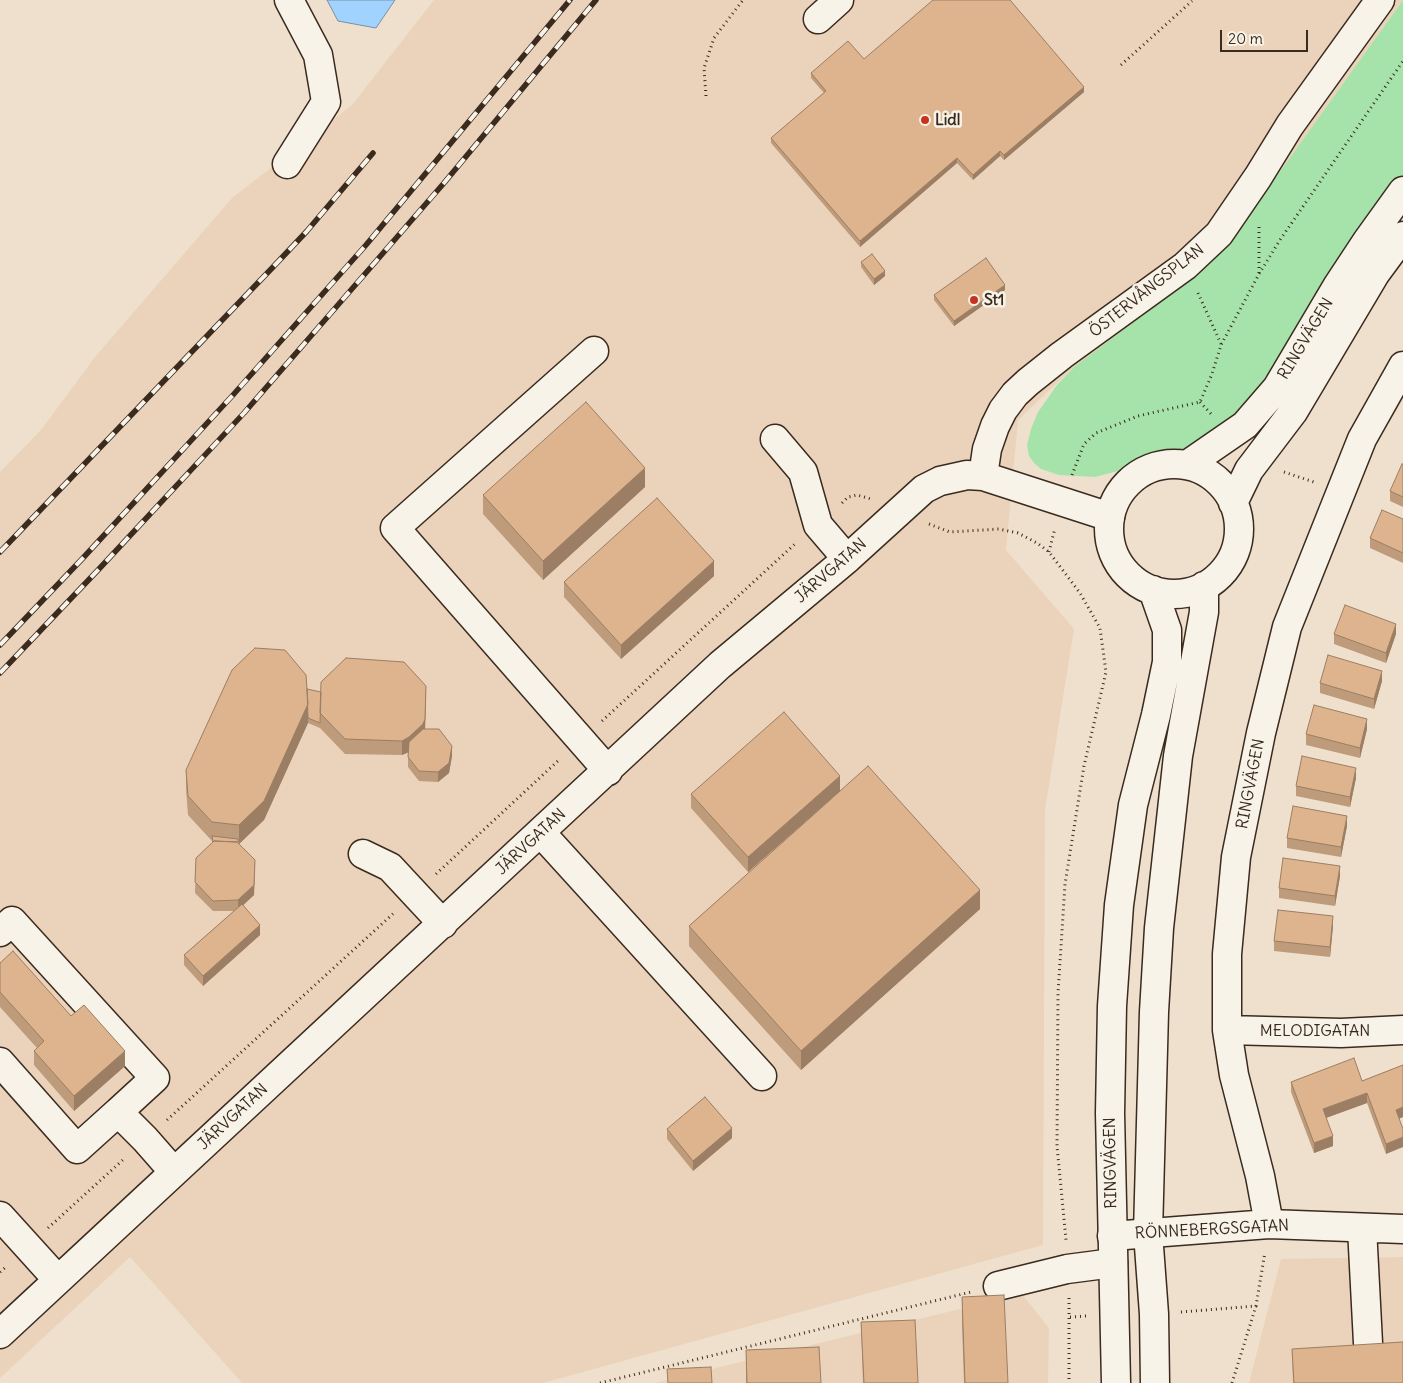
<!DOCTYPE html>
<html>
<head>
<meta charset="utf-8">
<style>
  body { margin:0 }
  #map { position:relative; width:1403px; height:1383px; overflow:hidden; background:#efe0cd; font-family:Delius,sans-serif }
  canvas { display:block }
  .scale { position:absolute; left:1220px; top:30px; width:88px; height:22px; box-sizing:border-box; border:2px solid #3b2a1e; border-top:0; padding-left:6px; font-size:15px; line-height:18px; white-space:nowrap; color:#3b2a1e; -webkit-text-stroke:4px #f7f3e8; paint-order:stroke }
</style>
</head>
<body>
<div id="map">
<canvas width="1403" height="1383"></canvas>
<div class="scale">20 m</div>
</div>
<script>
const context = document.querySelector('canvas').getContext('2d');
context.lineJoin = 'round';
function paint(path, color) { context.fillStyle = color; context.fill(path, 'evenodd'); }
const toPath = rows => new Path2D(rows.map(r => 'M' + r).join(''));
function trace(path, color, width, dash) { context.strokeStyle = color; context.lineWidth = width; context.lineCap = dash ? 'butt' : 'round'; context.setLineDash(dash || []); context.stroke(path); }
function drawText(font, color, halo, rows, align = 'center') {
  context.font = font + ' Delius,sans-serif'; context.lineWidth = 5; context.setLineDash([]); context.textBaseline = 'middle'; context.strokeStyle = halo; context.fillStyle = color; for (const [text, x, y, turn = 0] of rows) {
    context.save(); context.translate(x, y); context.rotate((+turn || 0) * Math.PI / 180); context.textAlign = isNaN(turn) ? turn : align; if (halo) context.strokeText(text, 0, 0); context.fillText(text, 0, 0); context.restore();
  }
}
paint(toPath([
  [434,0,1403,0,1231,240,1202,267,1147,312,1074,367,1018,420,1006,550,1074,629,1045,810,1043,1245,543,1383,242,1383,130,1257,0,1378,0,472,41,430,95,357,232,198,352,105],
  [1403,1257,1403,1383,1249,1383,1281,1259],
  [1022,1294,1049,1328,1048,1383,654,1383]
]), '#ead3ba');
paint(toPath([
  [1403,0,1403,177,1357,235,1259,398,1196,447,1148,455,1118,471,1095,477,1059,475,1041,469,1034,463,1029,456,1027,445,1031,429,1038,412,1057,385,1074,367,1147,312,1202,267,1231,240]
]), '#a5e3aa');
const water = toPath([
  [327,0,395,0,376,28,338,21,327,0]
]);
paint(water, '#a2d3fe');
trace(water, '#798fa4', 1);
const minor = toPath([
  [818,19,839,0],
  [287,164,326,102,318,55,289,0],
  [594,351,395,528,608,771],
  [775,439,803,472,818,525,847,559],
  [983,476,987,449,995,426,1003,410,1015,394,1028,382,1062,355,1185,266,1219,234,1258,177,1290,125,1380,0],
  [541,833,762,1076],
  [363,854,390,867,443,924],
  [0,932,12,921,155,1078,118,1112,145,1139,174,1172],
  [1227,1030,1341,1033,1403,1030],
  [0,1062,77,1149,118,1112],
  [0,1216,58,1280],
  [1269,1224,1260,1176,1234,1075,1227,1030,1227,954,1236,857,1261,733,1287,627,1362,439,1403,366],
  [1362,1228,1368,1343],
  [1112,1236,1269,1224,1403,1229],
  [998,1286,1067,1269,1113,1263],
  [0,1334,720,665,847,559,924,489,940,481,967,475,983,476,1110,517]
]);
const major = toPath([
  '1109 529a65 65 0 1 1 130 0a65 65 0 1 1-130 0Z',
  [1187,465,1245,425,1277,388,1338,285,1367,241,1403,191],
  [1233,503,1249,470,1293,412,1375,274,1403,236],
  [1116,1383,1110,1113,1112,1006,1119,905,1133,805,1156,715,1167,662,1167,630,1153,590],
  [1155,1383,1154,1314,1148,1233,1154,1012,1159,928,1178,756,1204,612,1204,586]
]);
trace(minor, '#3b2a1e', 31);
trace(major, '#3b2a1e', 31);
trace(toPath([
  [1121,65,1192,1],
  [706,96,704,68,714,38,743,0],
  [1259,227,1259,273],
  [1198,293,1221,344],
  [1200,402,1212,415],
  [1284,472,1314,482],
  [1072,475,1084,444,1096,433,1138,416,1200,402,1212,374,1221,345,1259,274,1280,240,1403,61],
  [842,503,848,497,857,495,871,499],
  [929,524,950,532,999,529,1018,533,1037,543,1049,552,1080,593,1100,628,1106,672,1084,766,1065,884,1058,993,1057,1146,1066,1240],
  [1049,552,1055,528],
  [602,721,796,543],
  [436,874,560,759],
  [167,1120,395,912],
  [48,1228,125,1158],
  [0,1272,7,1266],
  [1069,1298,1069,1383],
  [1181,1312,1256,1306,1265,1252],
  [1070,1317,1087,1316],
  [600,1383,971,1292],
  [1232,1383,1256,1306]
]), '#3b2a1e', 3, [1, 4]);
trace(minor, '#f7f3e8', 28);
trace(major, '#f7f3e8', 28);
const rail = toPath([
  [0,552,274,266,307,231,373,153],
  [0,645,83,558,233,395,366,245,570,0],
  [0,673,99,569,244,413,444,183,596,0]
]);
trace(rail, '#3b2a1e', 5.5);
trace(rail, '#f7f3e8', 4, [11]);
paint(toPath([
  [864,59,1084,92,1004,160,1000,156,973,180,957,163,860,247,771,143,771,138,824,93,811,78,811,73],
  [861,262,885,276,874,285,861,267],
  [1005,290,954,326,934,300,934,295],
  [1403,464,1403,507,1390,501,1390,491],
  [645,487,543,580,483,514,483,495],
  [1403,519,1403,563,1370,548,1370,538],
  [714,576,621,659,564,597,564,582],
  [1334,634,1396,634,1386,663,1334,644],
  [1382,681,1374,709,1320,693,1320,683],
  [321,692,426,701,425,729,452,756,449,773,438,782,419,781,408,767,408,752,402,755,345,754,320,728,308,723,264,820,239,844,255,870,254,895,243,905,260,935,203,986,184,965,184,955,234,911,213,911,195,893,196,858,212,843,212,841,188,815,186,789,186,770],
  [1367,729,1360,758,1306,745,1306,734],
  [1356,778,1350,807,1296,796,1296,786],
  [840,790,980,909,801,1070,689,946,689,926,838,793,748,872,691,808,691,794],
  [1347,826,1341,857,1287,848,1287,838],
  [1340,876,1335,906,1279,898,1279,888],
  [1333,926,1330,957,1274,951,1274,941],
  [0,963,71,1016,125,1066,74,1111,34,1065,34,1051,37,1048,0,1007],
  [1403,1065,1403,1117,1399,1118,1386,1154,1367,1103,1326,1118,1333,1146,1314,1153,1291,1092,1291,1082,1362,1081],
  [667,1129,732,1138,693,1171,667,1139],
  [962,1297,1008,1383,964,1383,962,1324],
  [861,1322,918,1383,863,1383],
  [1292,1349,1403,1383,1293,1383],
  [746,1350,821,1383,746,1383]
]), '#be9b7a');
paint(toPath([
  [1084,87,1084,92,1004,160,1004,155],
  [1000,151,1000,156,973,180,973,175],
  [957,158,957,163,860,247,860,241],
  [885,271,885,276,874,285,874,279],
  [1005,285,1005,290,954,326,954,321],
  [645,468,645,487,543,580,543,561],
  [714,561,714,576,621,659,621,645],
  [1396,624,1396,634,1386,663,1386,653],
  [1382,671,1382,681,1374,709,1374,699],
  [426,686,425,734,409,752,402,755,402,741],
  [308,704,308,723,264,820,239,844,239,825],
  [1367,719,1367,729,1360,758,1360,748],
  [452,746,452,756,449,773,438,782,438,772],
  [1356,768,1356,778,1350,807,1350,797],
  [840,776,840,791,748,872,748,857],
  [1347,816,1347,826,1341,857,1341,847],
  [255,860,254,895,238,910,238,900],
  [1340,866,1340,876,1335,906,1335,896],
  [980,890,980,909,801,1070,801,1051],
  [1333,916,1333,926,1330,957,1330,947],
  [260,925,260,935,203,986,203,976],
  [125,1051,125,1066,74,1111,74,1096],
  [1367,1093,1367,1103,1323,1119,1323,1109],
  [1403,1107,1403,1117,1396,1120,1396,1110],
  [732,1128,732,1138,693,1171,693,1161],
  [1333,1136,1333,1146,1314,1153,1314,1143],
  [1403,1137,1403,1147,1386,1154,1386,1144]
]), '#9b7e63');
const building = toPath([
  [933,0,1010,0,1084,87,1004,155,1000,151,973,175,957,158,860,241,771,138,826,91,811,73,848,41,864,59,933,0],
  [872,254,885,271,874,279,861,262,872,254],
  [986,258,1005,285,954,321,934,295,986,258],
  [586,402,645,468,543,561,483,495,586,402],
  [1402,464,1403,464,1403,497,1390,491,1402,464],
  [657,498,714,561,621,645,564,582,657,498],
  [1382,510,1403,519,1403,553,1370,538,1382,510],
  [1345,605,1396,624,1386,653,1334,634,1345,605],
  [255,648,285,650,306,675,308,704,264,801,239,825,212,822,188,796,186,770,232,670,255,648],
  [1328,655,1382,671,1374,699,1320,683,1328,655],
  [346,658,404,662,426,686,425,719,423,724,409,737,402,741,345,739,320,713,321,682,346,658],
  [307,689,321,692,320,723,308,718,307,689],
  [1314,705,1367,719,1360,748,1306,734,1314,705],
  [784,712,840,776,748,857,691,794,784,712],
  [423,729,439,729,452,746,449,763,438,772,419,771,408,757,409,742,423,729],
  [1302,756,1356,768,1350,797,1296,786,1302,756],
  [868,766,980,890,801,1051,689,926,868,766],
  [1293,806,1347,816,1341,847,1287,838,1293,806],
  [212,836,238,839,238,842,237,842,214,841,213,842,212,836],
  [214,841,237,842,255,860,254,885,238,900,213,901,195,882,196,858,214,841],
  [1283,858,1340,866,1335,896,1279,888,1283,858],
  [242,904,260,925,203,976,184,955,242,904],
  [1278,910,1333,916,1330,947,1274,941,1278,910],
  [13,951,71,1016,84,1005,125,1051,74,1096,34,1051,44,1041,0,992,0,963,13,951],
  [1354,1058,1362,1081,1403,1065,1403,1107,1396,1110,1403,1129,1403,1137,1386,1144,1367,1093,1323,1109,1333,1136,1314,1143,1291,1082,1354,1058],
  [705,1097,732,1128,693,1161,667,1129,705,1097],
  [1004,1295,1008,1383,965,1383,962,1297,1004,1295],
  [915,1320,918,1383,864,1383,861,1322,915,1320],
  [1403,1342,1403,1383,1294,1383,1292,1349,1403,1342],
  [819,1347,821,1383,747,1383,746,1350,819,1347],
  [711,1367,712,1383,668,1383,667,1369,711,1367]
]);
paint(building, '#ddb48e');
trace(building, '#9b7e63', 1);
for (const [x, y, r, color] of [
  [925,120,5,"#c8321e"],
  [974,300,5,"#c8321e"]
]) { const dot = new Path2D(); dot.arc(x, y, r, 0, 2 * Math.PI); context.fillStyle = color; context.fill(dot); trace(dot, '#f7f3e8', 2); }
drawText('bold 16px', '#3b2a1e', '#f7f3e8', [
  ["Lidl",935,120],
  ["St1",984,300]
], 'left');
drawText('16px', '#3b2a1e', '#f7f3e8', [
  ["ÖSTERVÅNGSPLAN",1147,291,-38],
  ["RINGVÄGEN",1306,339,-59],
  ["JÄRVGATAN",831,571,-41],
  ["RINGVÄGEN",1251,784,-79],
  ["JÄRVGATAN",531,842,-43],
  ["MELODIGATAN",1315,1031],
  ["JÄRVGATAN",233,1117,-43],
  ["RINGVÄGEN",1111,1163,-91],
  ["RÖNNEBERGSGATAN",1212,1230,-3]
]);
</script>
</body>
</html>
